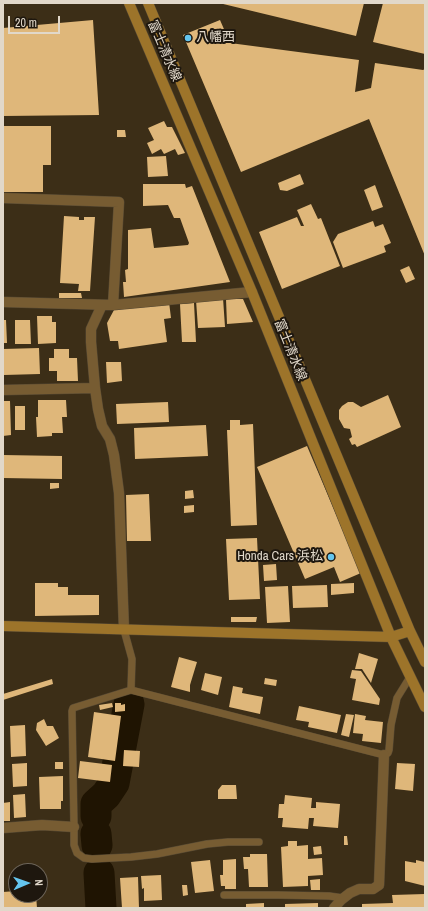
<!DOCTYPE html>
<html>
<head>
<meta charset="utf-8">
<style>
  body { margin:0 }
  #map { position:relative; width:428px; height:911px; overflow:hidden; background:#3c2e17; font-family:"Archivo Narrow",sans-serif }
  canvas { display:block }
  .frame { position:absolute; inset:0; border:4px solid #e1d8ca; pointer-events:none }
  .north { position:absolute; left:8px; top:863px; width:40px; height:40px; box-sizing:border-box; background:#1e170e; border:1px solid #6c6459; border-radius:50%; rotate:88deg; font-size:11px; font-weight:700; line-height:16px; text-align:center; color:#e1d8ca }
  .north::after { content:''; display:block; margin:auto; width:14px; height:18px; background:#64c5ee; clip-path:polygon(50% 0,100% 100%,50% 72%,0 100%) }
  .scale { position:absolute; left:8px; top:16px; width:52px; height:18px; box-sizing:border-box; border:2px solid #e1d8ca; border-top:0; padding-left:5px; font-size:12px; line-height:14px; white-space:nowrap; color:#e1d8ca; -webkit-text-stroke:3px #1e170e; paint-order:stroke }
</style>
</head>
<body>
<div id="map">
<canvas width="428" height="911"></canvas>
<div class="frame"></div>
<div class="north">N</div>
<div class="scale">20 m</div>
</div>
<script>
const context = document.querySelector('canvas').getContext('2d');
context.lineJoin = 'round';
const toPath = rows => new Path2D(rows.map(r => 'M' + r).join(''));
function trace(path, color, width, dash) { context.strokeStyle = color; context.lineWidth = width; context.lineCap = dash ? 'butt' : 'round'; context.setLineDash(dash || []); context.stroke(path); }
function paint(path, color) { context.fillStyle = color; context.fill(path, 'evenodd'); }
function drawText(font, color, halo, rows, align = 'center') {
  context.font = font + ' "Archivo Narrow","Noto Sans JP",sans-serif'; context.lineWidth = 4; context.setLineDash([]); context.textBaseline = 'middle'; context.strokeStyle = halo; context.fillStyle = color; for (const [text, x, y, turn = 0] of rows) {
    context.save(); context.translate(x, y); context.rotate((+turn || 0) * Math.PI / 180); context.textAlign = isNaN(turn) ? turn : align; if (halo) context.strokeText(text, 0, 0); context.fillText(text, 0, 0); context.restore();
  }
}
trace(toPath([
  [96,816,96,804,106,795,114,783,129,704],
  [96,834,97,845],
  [99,873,101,908]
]), '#1f1402', 31);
paint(toPath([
  [219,3,364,3,356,36],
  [383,3,425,3,425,54,373,42],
  [93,20,99,115,3,116,3,28],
  [220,20,230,43,359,60,355,92,371,88,375,63,423,70,425,69,425,256,369,119,241,172,183,35],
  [164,121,167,127,172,127,185,153,178,155,175,149,164,154,161,149,152,154,147,143,154,140,148,128],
  [3,126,51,126,51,165,43,165,43,192,3,192],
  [117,130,125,130,126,137,117,137],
  [166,156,168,176,148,177,147,157],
  [300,174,304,184,287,191,280,190,278,183],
  [143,184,185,184,186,188,192,186,230,282,124,297,123,282,126,282,125,270,128,269,128,230,151,228,154,248,188,245,189,243,180,218,174,218,168,205,143,206],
  [375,185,383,207,372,211,364,190],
  [311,204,318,219,321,218,340,266,282,289,259,232,297,217,301,226,304,226,297,210],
  [64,216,79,217,79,220,84,220,84,217,95,217,90,291,78,291,79,284,60,283],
  [373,221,375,227,383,224,391,243,384,246,386,252,343,268,333,242,338,234],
  [409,266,415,279,406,283,400,270],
  [59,293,81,293,82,298,59,298],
  [223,298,225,327,198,328,196,300],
  [226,299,243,299,253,322,227,324],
  [169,302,171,318,164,319,167,342,119,349,118,341,110,341,107,323,114,310],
  [194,303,196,342,182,342,180,304],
  [37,316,52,316,52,322,56,322,56,343,38,344],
  [3,320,6,320,7,343,3,343],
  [15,320,30,320,31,344,15,344],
  [39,348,40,374,4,375,3,349],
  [54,349,69,349,69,358,77,358,78,381,57,381,57,371,49,371,49,358,54,358],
  [106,362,121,362,122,381,107,383],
  [388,395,401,427,357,447,355,444,352,445,349,439,352,437,350,429,344,428,339,419,339,410,342,406,348,402,353,402,361,407],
  [38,400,66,400,67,417,62,417,63,433,52,433,52,436,37,437,36,417,38,417],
  [3,401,10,401,11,435,3,436],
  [168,402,169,422,117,424,116,404],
  [15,406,25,406,25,430,15,430],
  [230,420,240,420,240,425,253,424,257,525,231,526,227,430,230,430],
  [206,425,208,456,135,459,134,428],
  [307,446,361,573,340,582,334,567,305,579,257,467],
  [3,455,62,456,62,479,3,478],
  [50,483,59,483,59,488,50,489],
  [193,490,194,498,185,499,185,491],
  [149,494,151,541,127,541,126,495],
  [194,505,194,512,184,513,184,506],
  [257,538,260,599,229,600,226,539],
  [276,564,277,580,264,581,263,565],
  [35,583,58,583,58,587,68,587,68,595,99,595,99,615,35,616],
  [354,583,354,593,331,595,331,584],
  [327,585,328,607,293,608,292,586],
  [288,586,290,622,267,623,265,587],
  [231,617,257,617,256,622,231,622],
  [359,653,378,659,371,683,362,669,355,669],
  [179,657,197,662,190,685,190,692,171,687],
  [352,670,361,671,380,699,379,705,352,700,356,679,350,678],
  [205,673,222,677,218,695,201,690],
  [265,678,277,680,276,686,264,684],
  [52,679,53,684,3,700,3,694],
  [233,686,243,688,242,693,263,697,260,714,229,707],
  [112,703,113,707,100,710,99,705],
  [115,703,121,703,121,705,125,704,125,711,115,712],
  [299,706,341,715,337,733,308,727,309,722,296,720],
  [94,712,121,716,115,761,88,757],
  [346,714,354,715,349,737,341,735],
  [355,714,366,716,365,720,383,722,381,743,362,741,363,734,353,733],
  [44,719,47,726,53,726,59,738,46,746,36,730,37,723],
  [25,725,26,756,11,757,10,726],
  [124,750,140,751,139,767,123,766],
  [80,761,112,765,110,782,78,778],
  [55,762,63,762,63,769,55,769],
  [27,763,27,786,13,787,12,764],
  [397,763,415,764,413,791,395,789],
  [63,776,63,801,61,801,61,809,40,809,39,777],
  [222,785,236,785,237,799,218,799,218,790],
  [25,794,26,817,14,818,13,795],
  [285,795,312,798,311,808,316,808,316,802,340,804,338,828,313,826,314,818,309,818,308,829,282,827,283,818,278,818,279,804,284,804],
  [10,802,10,821,3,821,3,803],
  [344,836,347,836,348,845,344,845],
  [288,841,297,841,297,846,308,845,308,859,322,858,323,875,308,876,308,886,283,887,281,847,288,846],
  [321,846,322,854,314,855,313,847],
  [250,854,267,854,268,887,249,887,248,869,244,869,243,857,250,857],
  [236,859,236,889,225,889,225,886,221,886,220,875,223,875,223,860],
  [210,860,214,891,195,893,191,862],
  [416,860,425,862,425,886,405,881,405,861,416,863],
  [161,875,162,900,144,901,144,888,142,889,141,876],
  [138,877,139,908,122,908,120,878],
  [320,879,320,890,311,890,310,880],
  [182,885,187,885,188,895,183,896],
  [16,891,16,895,36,895,37,908,3,908,3,892],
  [425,894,425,908,362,908,362,904,393,903,392,895],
  [264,903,264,908,246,908,246,904],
  [318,903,318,908,285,908,285,904]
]), '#dfb77a');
const lane = toPath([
  [124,630,132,659,131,690,384,755,388,753,389,750,391,725,397,698,410,677],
  [131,690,73,708,72,711,74,827,74,845,77,853,84,858,92,859,131,857,157,854,207,844,228,842,259,842],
  [224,895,278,895,329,896,343,898]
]);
const street = toPath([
  [3,198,119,202,113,305],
  [3,302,113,305,252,292],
  [102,305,91,329,91,342,95,388,98,409,102,426,110,439,114,455,119,493,124,630],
  [3,390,95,388],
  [3,828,42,825,74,827],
  [334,908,341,900,350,893,359,889,373,889,379,885,384,755]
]);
const secondary = toPath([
  [129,3,252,292,391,637,425,707],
  [148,3,410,631,425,662],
  [3,626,391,637,410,631]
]);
trace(lane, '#564934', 8);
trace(street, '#564934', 11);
trace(secondary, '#564934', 11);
trace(lane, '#775c32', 7);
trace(street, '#775c32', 10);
trace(secondary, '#9d742a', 10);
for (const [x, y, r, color] of [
  [188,38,4,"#64c5ee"],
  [331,557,4,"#64c5ee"]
]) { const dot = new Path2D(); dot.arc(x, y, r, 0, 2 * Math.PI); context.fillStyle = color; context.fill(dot); trace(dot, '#1e170e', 1.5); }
drawText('13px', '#e1d8ca', '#1e170e', [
  ["八幡西",196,38],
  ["Honda Cars 浜松",323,557,"right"]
], 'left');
drawText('13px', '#e1d8ca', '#1e170e', [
  ["富士清水線",164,51,67],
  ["富士清水線",290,350,68]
]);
</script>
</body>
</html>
